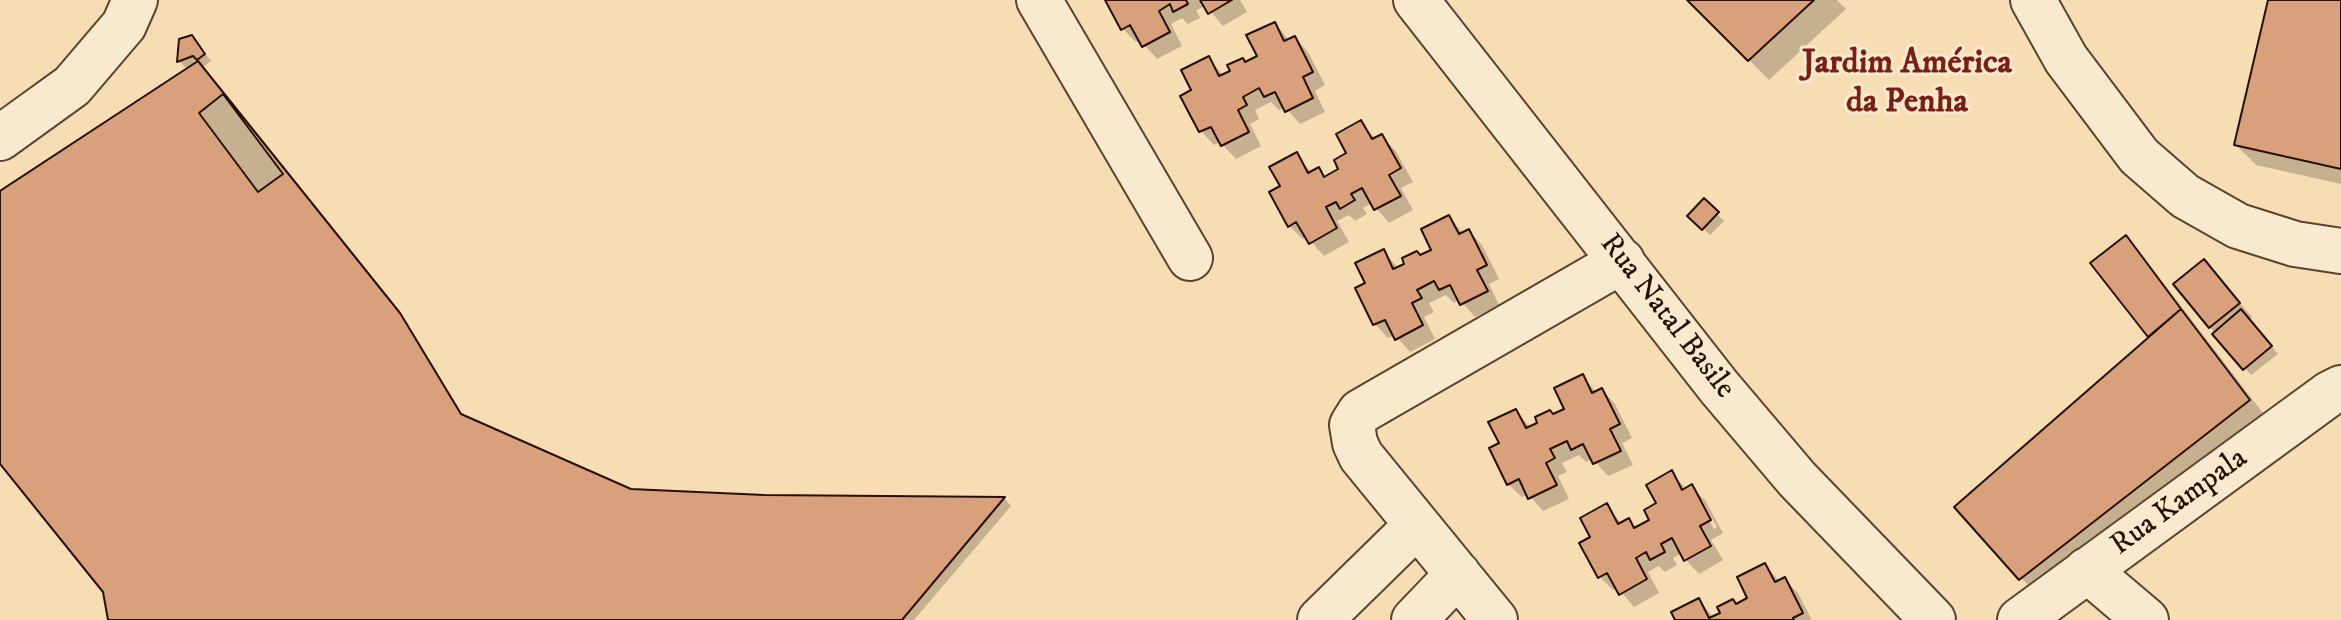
<!DOCTYPE html>
<html>
<head>
<meta charset="utf-8">
<style>
  body { margin:0 }
  canvas { display:block; background:#f6ddb4 }
</style>
</head>
<body>
<canvas width="2341" height="620"></canvas>
<script>
const context = document.querySelector('canvas').getContext('2d');
context.lineJoin = 'round';
function paint(path, color) { context.fillStyle = color; context.fill(path, 'evenodd'); }
const toPath = rows => new Path2D(rows.map(r => 'M' + r).join(''));
function trace(path, color, width, dash) { context.strokeStyle = color; context.lineWidth = width; context.lineCap = dash ? 'butt' : 'round'; context.setLineDash(dash || []); context.stroke(path); }
function drawText(font, color, halo, rows, align = 'center') {
  context.font = font + ' "IM FELL DW Pica",serif'; context.lineWidth = 6; context.setLineDash([]); context.textBaseline = 'middle'; context.strokeStyle = halo; context.fillStyle = color; for (const [text, x, y, turn = 0] of rows) {
    context.save(); context.translate(x, y); context.rotate((+turn || 0) * Math.PI / 180); context.textAlign = isNaN(turn) ? turn : align; if (halo) context.strokeText(text, 0, 0); context.fillText(text, 0, 0); context.restore();
  }
}
paint(toPath([
  [1107,0,1240,0,1247,12,1223,26,1206,6,1196,10,1200,18,1188,24,1182,18,1171,24,1182,46,1157,59,1140,40,1136,42,1123,29],
  [1690,0,1837,0,1846,9,1769,80],
  [2270,0,2341,0,2341,184,2256,165,2236,145],
  [1275,24,1290,41,1295,38,1308,52,1325,85,1315,91,1325,112,1300,124,1285,107,1279,110,1271,102,1255,110,1259,119,1250,124,1261,146,1236,159,1220,142,1214,145,1201,131,1194,91,1208,58,1224,76,1259,57],
  [198,44,211,61,202,68,407,322,464,417,630,491,764,497,1005,499,1011,506,914,620,110,620,105,591,0,461,0,194,188,70,179,61],
  [1361,123,1376,139,1381,136,1395,150,1413,182,1401,188,1413,210,1389,223,1372,203,1363,208,1367,214,1355,221,1349,215,1337,221,1349,242,1324,256,1307,237,1303,239,1289,226,1282,187,1296,155,1312,173,1319,170,1327,178,1341,170],
  [1704,201,1724,221,1710,235,1690,216],
  [1449,217,1464,234,1469,231,1482,245,1499,279,1489,284,1499,305,1475,317,1460,300,1454,303,1446,295,1429,303,1434,312,1424,317,1435,339,1410,352,1395,335,1388,338,1375,324,1358,289,1368,284,1383,251,1399,269,1434,250],
  [2126,238,2139,251,2269,421,2041,599,1956,507,2151,337,2093,263],
  [2204,261,2252,317,2249,320,2278,354,2251,375,2210,327],
  [1582,376,1597,393,1602,390,1615,404,1632,438,1622,443,1633,465,1608,476,1593,459,1586,462,1579,455,1562,463,1567,472,1558,476,1569,499,1543,511,1528,494,1522,497,1508,484,1501,444,1516,411,1531,428,1567,410],
  [1672,473,1687,490,1691,487,1705,500,1723,533,1711,540,1723,560,1699,574,1686,560,1682,553,1673,558,1677,565,1665,572,1659,566,1648,572,1659,593,1634,607,1617,587,1613,590,1600,577,1592,538,1606,506,1622,524,1629,521,1637,528,1652,520],
  [1698,500,1702,500,1717,527,1714,529],
  [1765,565,1780,582,1785,580,1798,593,1812,620,1678,620,1699,600,1714,618,1750,599]
]), '#0003');
const building = toPath([
  [1105,0,1186,0,1188,4,1173,12,1170,4,1159,11,1170,32,1142,47,1130,25,1121,30,1105,0],
  [1200,0,1232,0,1208,14,1200,0],
  [1687,0,1814,0,1748,61,1687,0],
  [2268,0,2341,0,2341,169,2234,145,2268,0],
  [1275,22,1284,41,1295,36,1313,72,1303,77,1313,98,1285,112,1275,92,1264,97,1259,88,1243,97,1247,105,1238,110,1249,132,1221,146,1211,127,1199,132,1180,96,1191,90,1181,70,1209,56,1219,76,1230,71,1227,65,1243,58,1245,62,1257,56,1246,35,1275,22],
  [192,35,205,54,197,60,193,56,177,62,179,39,192,35],
  [198,61,400,313,461,414,631,489,764,495,1005,497,902,620,108,620,103,592,0,464,0,191,198,61],
  [223,94,283,174,258,192,199,113,223,94],
  [1361,120,1372,139,1382,134,1401,168,1389,175,1401,196,1374,210,1362,188,1351,194,1355,200,1340,209,1336,202,1326,207,1337,228,1309,244,1296,222,1288,227,1269,192,1280,186,1269,167,1297,152,1308,173,1319,167,1324,177,1338,169,1334,160,1346,153,1336,134,1361,120],
  [1704,198,1719,212,1702,230,1687,216,1704,198],
  [1449,215,1459,234,1469,229,1487,265,1477,270,1488,291,1460,305,1450,285,1439,290,1434,281,1417,290,1422,298,1412,303,1423,325,1395,340,1385,320,1373,325,1355,288,1365,283,1355,263,1384,249,1393,269,1404,264,1402,258,1417,251,1420,255,1431,250,1421,229,1449,215],
  [2126,235,2181,309,2148,337,2090,263,2126,235],
  [2204,259,2240,303,2209,328,2173,284,2204,259],
  [2181,309,2250,400,2019,580,1954,507,2181,309],
  [2241,309,2272,346,2243,370,2212,334,2241,309],
  [1583,374,1592,393,1602,388,1620,424,1610,429,1621,451,1593,464,1583,444,1571,450,1567,441,1550,449,1555,458,1546,463,1557,485,1528,499,1519,479,1507,485,1489,448,1499,443,1488,422,1516,409,1526,428,1537,423,1535,417,1550,410,1553,414,1564,409,1554,388,1583,374],
  [1672,470,1682,490,1692,484,1711,520,1700,526,1711,546,1684,561,1672,538,1661,544,1665,552,1650,560,1646,552,1636,558,1647,579,1619,595,1607,573,1598,578,1579,543,1590,537,1580,518,1607,503,1618,524,1629,518,1634,528,1649,520,1644,510,1656,503,1646,485,1672,470],
  [1765,563,1775,582,1785,577,1803,613,1793,618,1794,620,1675,620,1671,612,1699,598,1709,618,1720,613,1717,607,1733,599,1736,604,1747,598,1737,577,1765,563]
]);
paint(building, '#d9a07c');
trace(building, '#271003', 2);
const minor = toPath([
  [1039,0,1190,258],
  [1416,0,1719,387,1797,479,1933,620],
  [2033,0,2066,59,2139,156,2185,196,2238,226,2295,244,2341,251],
  [0,138,72,86,124,25,135,0],
  [2087,570,2146,620],
  [1320,620,1417,525],
  [1414,620,1458,574],
  [1495,620,1361,456,1355,443,1352,425,1360,412,1622,261],
  [2020,620,2329,394,2341,388]
]);
trace(minor, '#5b432f', 48);
trace(minor, '#f9e9ce', 44);
drawText('30px', '#271003', '#f9e9ce', [
  ["Rua Natal Basile",1666,317,52],
  ["Rua Kampala",2180,503,-36]
]);
drawText('bold 34px', '#7a1f14', '#f9e9ce', [
  ["Jardim América",1907,65],
  ["da Penha",1907,104]
]);
</script>
</body>
</html>
